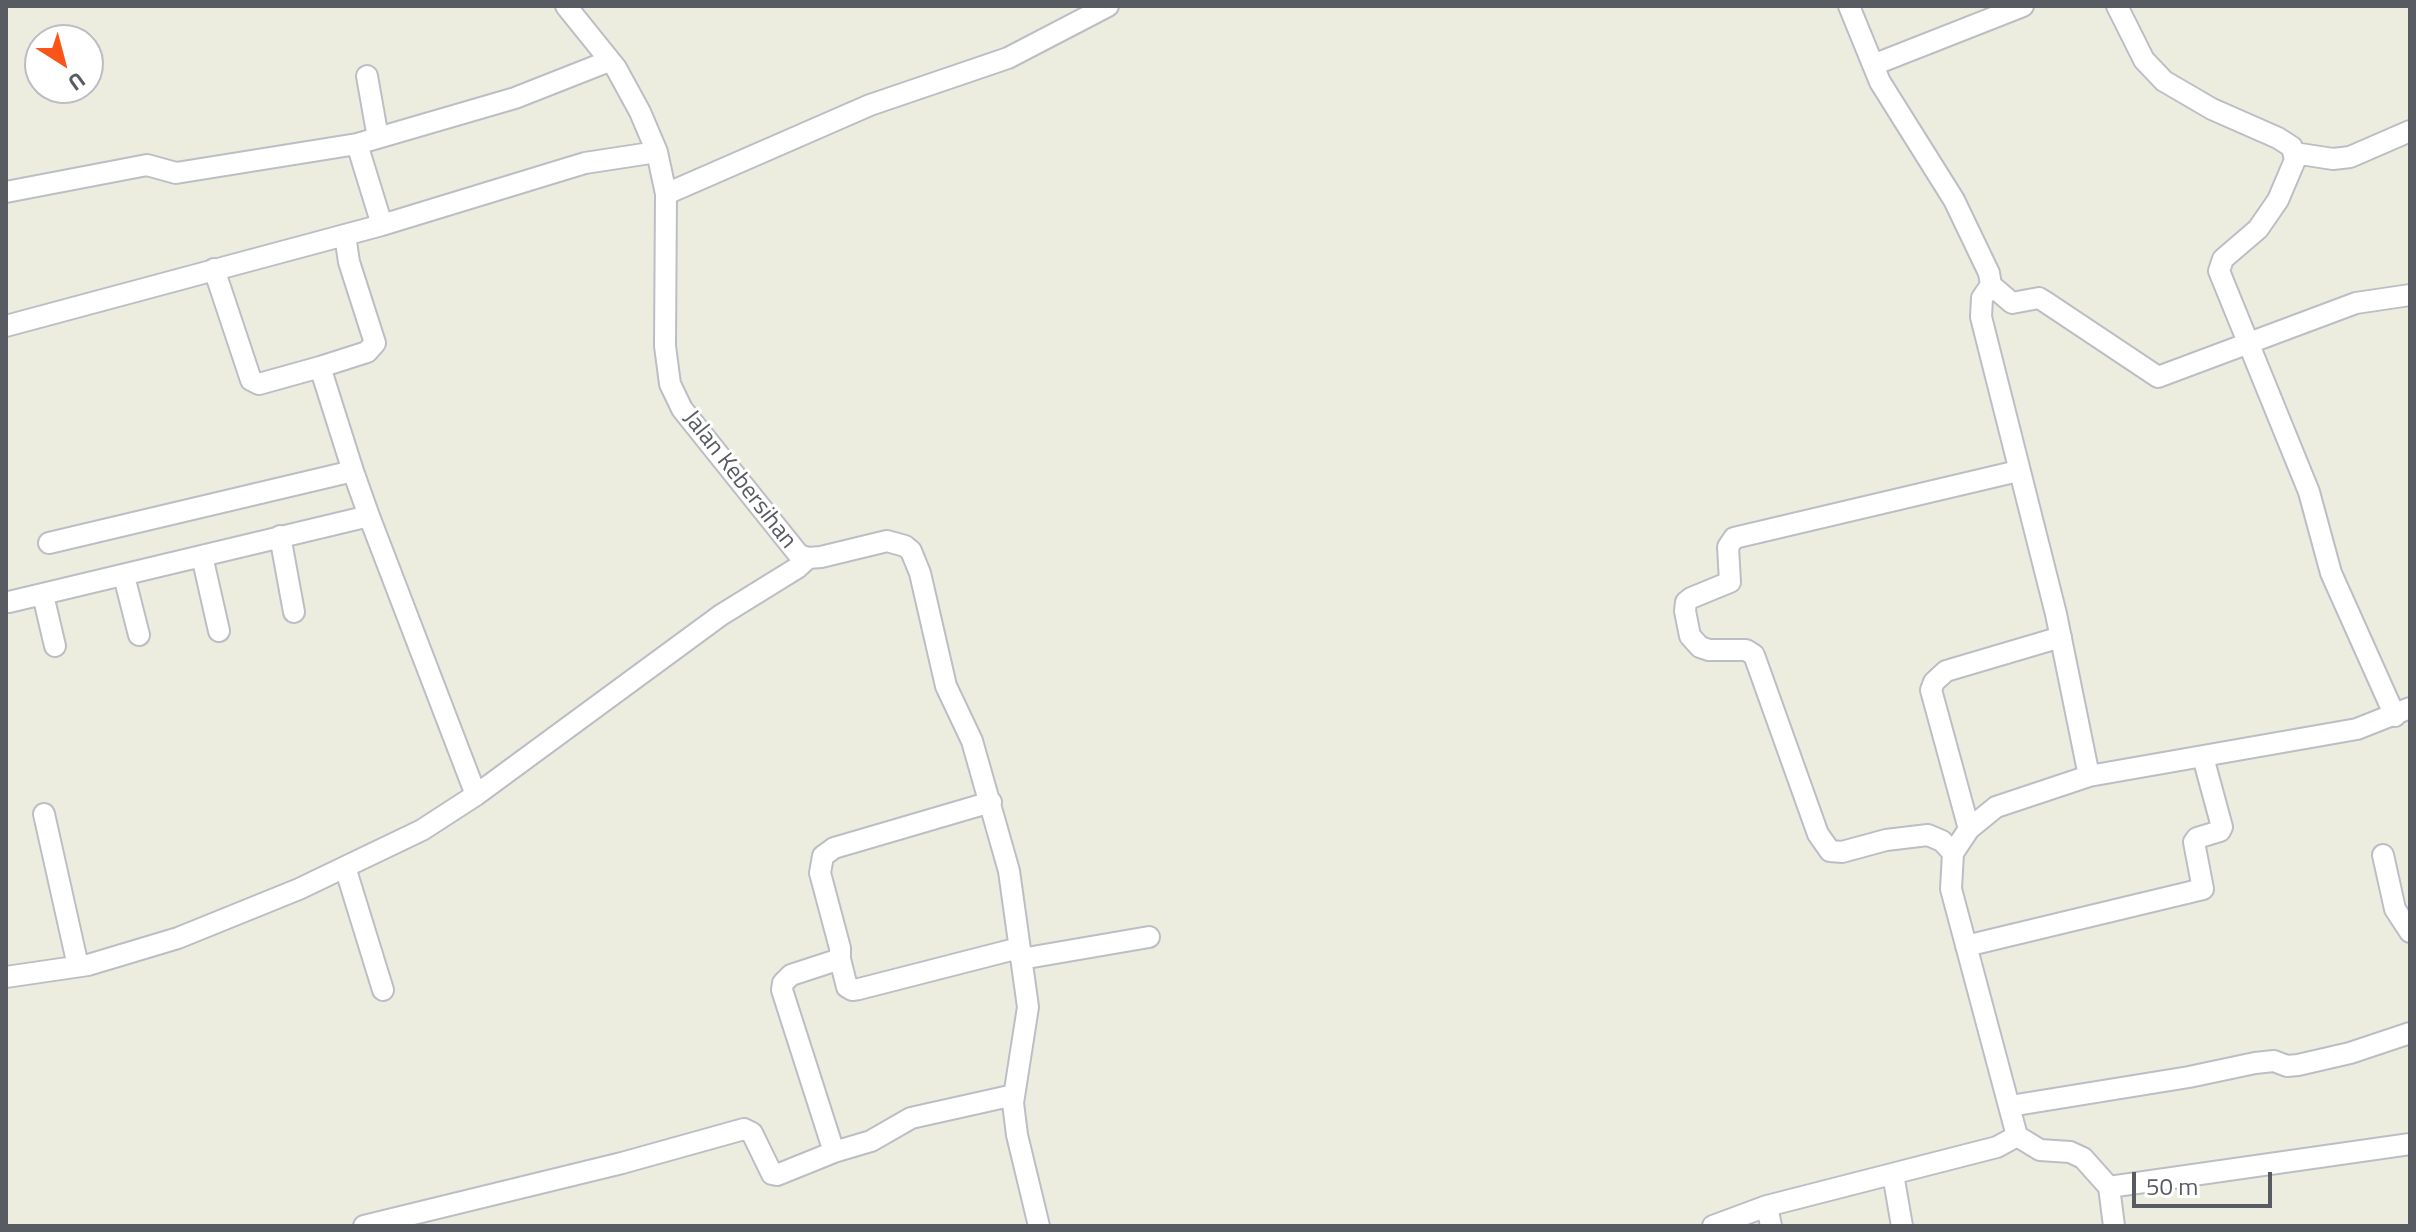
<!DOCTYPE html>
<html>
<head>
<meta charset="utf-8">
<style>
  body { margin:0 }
  #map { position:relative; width:2416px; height:1232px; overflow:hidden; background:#ededdf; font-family:"Titillium Web",sans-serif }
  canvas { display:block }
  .frame { position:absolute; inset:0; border:8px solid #585b62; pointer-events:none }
  .north { position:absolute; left:24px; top:24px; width:80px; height:80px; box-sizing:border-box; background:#fff; border:2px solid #bcbdc0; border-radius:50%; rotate:144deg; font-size:22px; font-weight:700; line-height:32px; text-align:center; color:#585b62 }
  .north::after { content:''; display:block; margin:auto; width:28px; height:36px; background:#fb5418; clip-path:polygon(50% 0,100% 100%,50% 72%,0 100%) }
  .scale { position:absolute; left:2132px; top:1172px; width:140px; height:36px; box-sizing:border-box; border:4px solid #585b62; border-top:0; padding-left:10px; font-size:24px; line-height:28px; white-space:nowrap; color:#585b62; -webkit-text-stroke:6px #fff; paint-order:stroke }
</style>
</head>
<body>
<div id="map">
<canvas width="2416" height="1232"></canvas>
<div class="frame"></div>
<div class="north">U</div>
<div class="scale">50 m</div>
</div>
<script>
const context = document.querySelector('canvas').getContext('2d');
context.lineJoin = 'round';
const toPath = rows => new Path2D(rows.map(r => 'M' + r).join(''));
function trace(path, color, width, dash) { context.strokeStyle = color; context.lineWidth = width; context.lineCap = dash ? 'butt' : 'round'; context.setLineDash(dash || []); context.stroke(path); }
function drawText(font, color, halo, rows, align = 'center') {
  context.font = font + ' "Titillium Web",sans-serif'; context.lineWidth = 6; context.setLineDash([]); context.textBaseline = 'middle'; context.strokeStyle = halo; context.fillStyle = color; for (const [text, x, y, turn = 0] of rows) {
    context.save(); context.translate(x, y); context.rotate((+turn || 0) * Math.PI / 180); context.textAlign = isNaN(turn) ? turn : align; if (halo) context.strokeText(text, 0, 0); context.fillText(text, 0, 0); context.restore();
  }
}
const street = toPath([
  [566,6,616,68,640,112,657,152,666,194,665,346,670,384,682,409,799,555,808,558,821,557,887,541,905,546,911,551,920,573,946,686,972,741,1009,871,1028,1007,1013,1103,1017,1135,1039,1226],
  [1849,6,1880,82,1954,200,1989,273,1991,285,1982,298,1981,317,2056,614,2089,776],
  [2117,6,2144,60,2164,81,2212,109,2278,138,2292,147,2295,160,2278,200,2258,229,2223,259,2219,271,2309,492,2331,573,2395,716],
  [1873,65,2023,6],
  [367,76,378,138],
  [357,144,515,98,609,61],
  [2294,153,2333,159,2350,157,2410,131],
  [6,192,147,165,176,173,357,144,382,225],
  [666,194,870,105,1008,58,1108,6],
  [1991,285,2012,303,2039,298,2044,301,2158,377,2356,303,2410,295],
  [6,326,382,225,585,163,657,152],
  [320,367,367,352,375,343,349,262,345,235],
  [353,471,369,516],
  [280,536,294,612],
  [49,543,353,471,320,367,259,384,251,380,214,269],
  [202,556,219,631],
  [124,576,139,635],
  [43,595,55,646],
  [9,602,369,516,476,795],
  [44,814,78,966],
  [1969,829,1931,690,1934,682,1946,671,2061,637],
  [1953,853,1942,841,1928,835,1886,840,1842,852,1830,851,1818,834,1754,655,1746,650,1709,650,1700,647,1690,636,1685,611,1686,602,1691,598,1730,582,1728,547,1734,538,2018,471],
  [2383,855,2395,909,2410,932],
  [345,867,383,990],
  [1966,946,2203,889,2194,842,2197,838,2220,831,2222,827,2203,757],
  [840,959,847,987,852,990,859,989,1019,948],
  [1021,959,1149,937],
  [6,977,88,965,178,938,299,889,422,830,476,795,721,615,797,568,808,558],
  [2010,1106,2189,1077,2255,1063,2274,1061,2287,1066,2298,1065,2350,1053,2410,1033],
  [2017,1136,2040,1150,2070,1152,2083,1158,2109,1187,2114,1226],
  [834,1152,871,1141,911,1118,1014,1095],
  [1893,1174,1902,1226],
  [2109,1187,2410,1144],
  [1767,1206,1771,1226],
  [364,1226,622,1163,744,1129,752,1133,772,1174,777,1175,834,1152,782,990,783,983,791,975,840,959,840,948,820,873,823,856,834,848,991,802],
  [1713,1226,1767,1206,1997,1147,2017,1136,1951,889,1953,853,1969,829,1996,807,2089,776,2357,729,2410,708]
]);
trace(street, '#bcbec5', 24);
trace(street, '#fff', 20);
drawText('24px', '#585b62', '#fff', [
  ["Jalan Kebersihan",739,480,52]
]);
</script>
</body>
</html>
